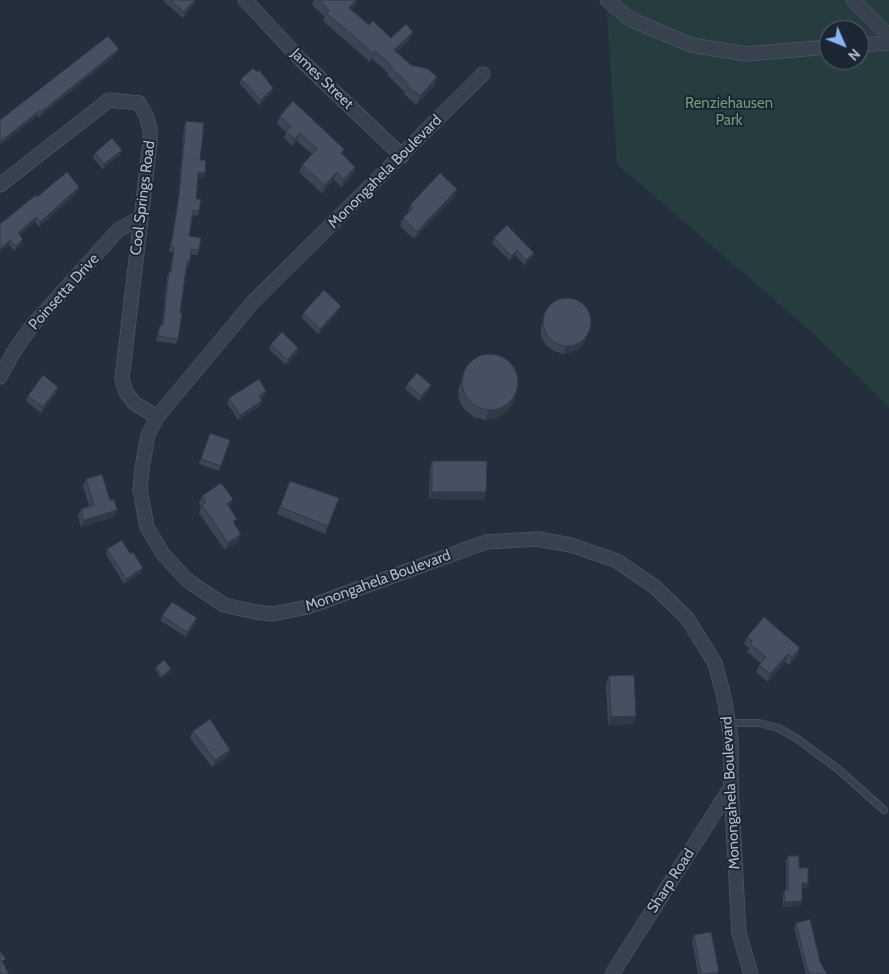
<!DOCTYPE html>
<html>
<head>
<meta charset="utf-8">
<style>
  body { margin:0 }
  #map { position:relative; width:889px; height:974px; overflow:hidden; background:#242f3e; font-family:Cabin,sans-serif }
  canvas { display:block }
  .north { position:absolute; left:819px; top:20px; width:50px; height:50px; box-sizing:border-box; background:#1d2633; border:1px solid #59626f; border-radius:50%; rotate:134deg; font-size:14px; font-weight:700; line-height:20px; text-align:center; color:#b4bcc9 }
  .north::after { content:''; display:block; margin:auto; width:18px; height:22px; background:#8ab4f8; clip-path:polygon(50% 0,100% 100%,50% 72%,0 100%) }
</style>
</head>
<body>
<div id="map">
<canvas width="889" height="974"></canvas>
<div class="north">N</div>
</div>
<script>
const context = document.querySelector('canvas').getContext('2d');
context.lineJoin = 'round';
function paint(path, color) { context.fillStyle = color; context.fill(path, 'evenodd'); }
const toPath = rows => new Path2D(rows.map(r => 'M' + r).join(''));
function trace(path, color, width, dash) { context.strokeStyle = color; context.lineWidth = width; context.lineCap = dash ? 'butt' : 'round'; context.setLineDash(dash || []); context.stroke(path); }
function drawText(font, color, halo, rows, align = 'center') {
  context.font = font + ' Cabin,sans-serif'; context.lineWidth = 4; context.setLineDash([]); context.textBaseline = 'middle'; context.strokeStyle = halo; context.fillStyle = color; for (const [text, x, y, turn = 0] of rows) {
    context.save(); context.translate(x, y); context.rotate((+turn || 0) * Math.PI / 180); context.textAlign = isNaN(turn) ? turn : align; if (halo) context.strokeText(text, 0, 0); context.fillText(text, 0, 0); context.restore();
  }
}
paint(toPath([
  [606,0,889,0,889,408,813,333,617,164],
  [829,30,859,30,859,60,829,60]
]), '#263c3f');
const service = toPath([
  [728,723,759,723,778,728,796,738,838,769,884,810]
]);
const minor = toPath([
  [245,0,301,60,402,156],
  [607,0,630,19,691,45,746,54,829,47],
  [853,0,889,36],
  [859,45,889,43],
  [483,74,253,302,157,417,148,435,142,468,140,490,147,527,163,554,187,580,224,605,256,612,272,614,308,607,486,542,537,539,571,545,617,561,655,587,687,618,715,663,724,697,731,739,731,787,739,933,751,974],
  [0,185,109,100,139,103,146,115,150,130,150,142,122,379,126,392,134,403,157,417],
  [0,377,13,353,31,327,118,230,140,218],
  [612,974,731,787]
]);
trace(service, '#565f6c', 8);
trace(minor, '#565f6c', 15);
trace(service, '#38414e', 7);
trace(minor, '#38414e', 14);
paint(toPath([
  [164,0,195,0,194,5,183,18,163,1],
  [314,0,357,0,355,6,352,10,369,25,391,38,410,40,397,52,434,86,416,105,404,94,405,92,387,75,388,73,372,59,370,62,323,21,325,17,312,5],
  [117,54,39,117,37,116,0,145,0,120],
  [241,79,272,93,259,105,240,84],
  [280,116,344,149,342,155,355,167,353,174,342,187,334,180,322,193,299,172,302,165,312,154,297,141,292,146,284,138,286,132,277,124],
  [186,121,200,160,205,173,204,178,198,178,196,199,199,211,197,216,193,215,189,236,199,250,197,255,191,254,188,267,187,266,180,313,178,339,176,344,156,341,158,330,160,325,162,325,167,277,170,272,173,252,169,252,178,201,184,126],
  [95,153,120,155,103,169,93,158],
  [79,187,78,192,39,227,35,222,20,235,22,244,14,251,9,245,0,252,0,224,37,197],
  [457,189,454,197,414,239,400,226,403,218,408,213,410,205],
  [494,238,534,253,532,257,525,265,515,255,510,261,492,243],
  [339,311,318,334,302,318,303,313],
  [546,312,585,341,579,349,572,352,563,354,554,351,546,345,541,336,541,327],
  [271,344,297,353,286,365,269,349],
  [465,369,516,394,513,404,505,413,497,418,485,420,474,417,466,411,460,403,458,391],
  [407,384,431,385,429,390,419,401,405,389],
  [266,391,265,396,260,399,262,401,260,406,238,420,227,403,229,398],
  [57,392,41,413,26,401,28,396],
  [210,433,230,440,219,471,199,464],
  [432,461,484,500,429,499,430,468],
  [86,479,114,517,81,527,78,516,81,509,89,506,83,486],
  [202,496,233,499,230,507,229,508,235,525,238,542,225,550,199,513,201,507,199,504],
  [339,498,325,534,277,514,280,507],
  [107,549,141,573,124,584,106,554],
  [162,616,195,624,186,637,161,621],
  [747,637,800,648,797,656,789,665,785,662,768,682,756,672,759,665,761,663,747,652,749,648,744,644],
  [156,667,170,672,161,678,155,669],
  [609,676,636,716,633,724,608,725,606,684],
  [193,731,230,750,227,757,212,767,190,738],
  [788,856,799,868,807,888,802,888,802,901,800,906,783,907,783,896,784,890,786,890,786,861],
  [796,923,820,962,827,974,806,974,794,928],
  [694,935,718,974,698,974,692,940]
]), '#3b4654');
paint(toPath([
  [195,0,194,5,183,18,184,12],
  [356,0,357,0,355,6,346,16,349,8],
  [413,32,410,40,391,58,394,50],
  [119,49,117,54,39,117,41,112],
  [375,51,372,59,370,62,373,53],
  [437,77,434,86,416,105,420,96],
  [273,88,272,93,259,105,261,100],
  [39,111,37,116,0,145,0,142],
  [300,133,297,141,292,146,295,139],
  [122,150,120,155,103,169,104,164],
  [355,167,353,174,342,187,344,179],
  [337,172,334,180,322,193,325,185],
  [198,173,205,173,204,178,196,178],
  [79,187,78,192,39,227,40,222],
  [457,189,454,197,414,239,417,232],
  [36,217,35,222,16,238,18,233],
  [23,239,22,244,14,251,16,246],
  [10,240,9,245,0,252,0,249],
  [517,250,515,255,510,261,511,256],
  [534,253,532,257,525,265,526,260],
  [341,306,339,311,318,334,320,329],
  [588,334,585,341,579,349,572,352,563,354,566,346],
  [298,348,297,353,286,365,287,360],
  [431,385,429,390,419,401,421,396],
  [58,387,57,392,41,413,43,407],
  [266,391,265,396,257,401,259,396],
  [516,394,513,404,505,413,497,418,485,420,489,410],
  [262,401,260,406,238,420,240,415],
  [432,492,486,492,484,500,429,499],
  [233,499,230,507,224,512,227,504],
  [117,510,114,517,81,527,84,520],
  [241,534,238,542,225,550,228,543],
  [143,568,141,573,124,584,126,579],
  [197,618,195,624,186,637,187,632],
  [800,648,797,656,789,665,792,657],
  [788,654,785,662,768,682,770,674],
  [171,669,170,672,161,678,162,676],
  [636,716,633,724,608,725,611,717],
  [230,750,227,757,212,767,215,760],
  [802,883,808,883,807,888,800,888],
  [802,901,800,906,783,907,785,902]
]), '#303945');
const building = toPath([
  [170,0,195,0,184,12,170,0],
  [319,0,356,0,349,8,369,25,373,21,391,38,406,24,413,32,394,50,411,65,428,69,437,77,420,96,407,86,409,84,390,67,391,65,375,51,373,53,326,13,329,10,319,0],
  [108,36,119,49,41,112,39,111,0,142,0,120,108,36],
  [253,68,257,72,259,70,273,88,261,100,241,79,253,68],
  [293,101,344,149,341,153,355,167,344,179,337,172,325,185,302,165,317,149,300,133,295,139,286,131,291,126,280,116,293,101],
  [186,121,204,123,200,160,206,160,205,173,198,173,196,199,201,199,199,211,193,210,189,236,201,238,199,250,191,249,190,261,187,261,180,313,182,313,178,339,158,336,160,325,163,325,169,272,171,272,174,247,171,247,179,196,186,121],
  [112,138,122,150,104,164,95,153,112,138],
  [67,172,79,187,40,222,36,217,18,233,23,239,16,246,10,240,0,249,0,224,36,195,37,197,67,172],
  [440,173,457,189,417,232,403,218,413,208,410,205,440,173],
  [507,225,534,253,526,260,517,250,511,256,494,238,507,225],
  [324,290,341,306,320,329,303,313,324,290],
  '543 322a24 24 0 1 1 48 0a24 24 0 1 1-48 0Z',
  [282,332,298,348,287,360,271,344,282,332],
  '462 382a28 28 0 1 1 56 0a28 28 0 1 1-56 0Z',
  [417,373,431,385,421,396,407,384,417,373],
  [43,375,58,387,43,407,28,396,43,375],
  [259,379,266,391,259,396,262,401,240,415,229,398,259,379],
  [210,433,230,440,221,466,201,459,210,433],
  [432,461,487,461,486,492,432,492,432,461],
  [102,474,110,500,114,499,117,510,84,520,81,509,94,505,86,479,102,474],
  [290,481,339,498,328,526,280,507,290,481],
  [221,483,233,499,227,504,237,519,233,522,241,534,228,543,202,505,206,502,202,496,221,483],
  [122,540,130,554,133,552,143,568,126,579,107,549,122,540],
  [172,602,197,618,187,632,162,616,172,602],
  [764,617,800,648,792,657,788,654,770,674,759,665,766,657,750,644,752,641,747,637,764,617],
  [164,660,171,669,162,676,156,667,164,660],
  [634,675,636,716,611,717,609,676,634,675],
  [210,719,230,750,215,760,193,731,210,719],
  [788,856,799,856,799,868,808,868,808,883,802,883,802,901,785,902,784,890,788,890,788,856],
  [810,919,820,962,827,974,810,974,807,968,796,923,810,919],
  [711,932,719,972,707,974,701,974,694,935,711,932],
  [0,951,6,959,2,961,9,974,0,974,0,951]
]);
paint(building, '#455162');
trace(building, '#303945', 1);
drawText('15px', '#b4bcc9', '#1d2633', [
  ["James Street",322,79,44],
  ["Monongahela Boulevard",385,172,-45],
  ["Cool Springs Road",143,198,-83],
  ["Poinsetta Drive",64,292,-48],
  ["Monongahela Boulevard",378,581,-20],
  ["Monongahela Boulevard",731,793,-93],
  ["Sharp Road",671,881,-57]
]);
drawText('15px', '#6b9a76', '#1d2633', [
  ["Renziehausen",729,104],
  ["Park",729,121]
]);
</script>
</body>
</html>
